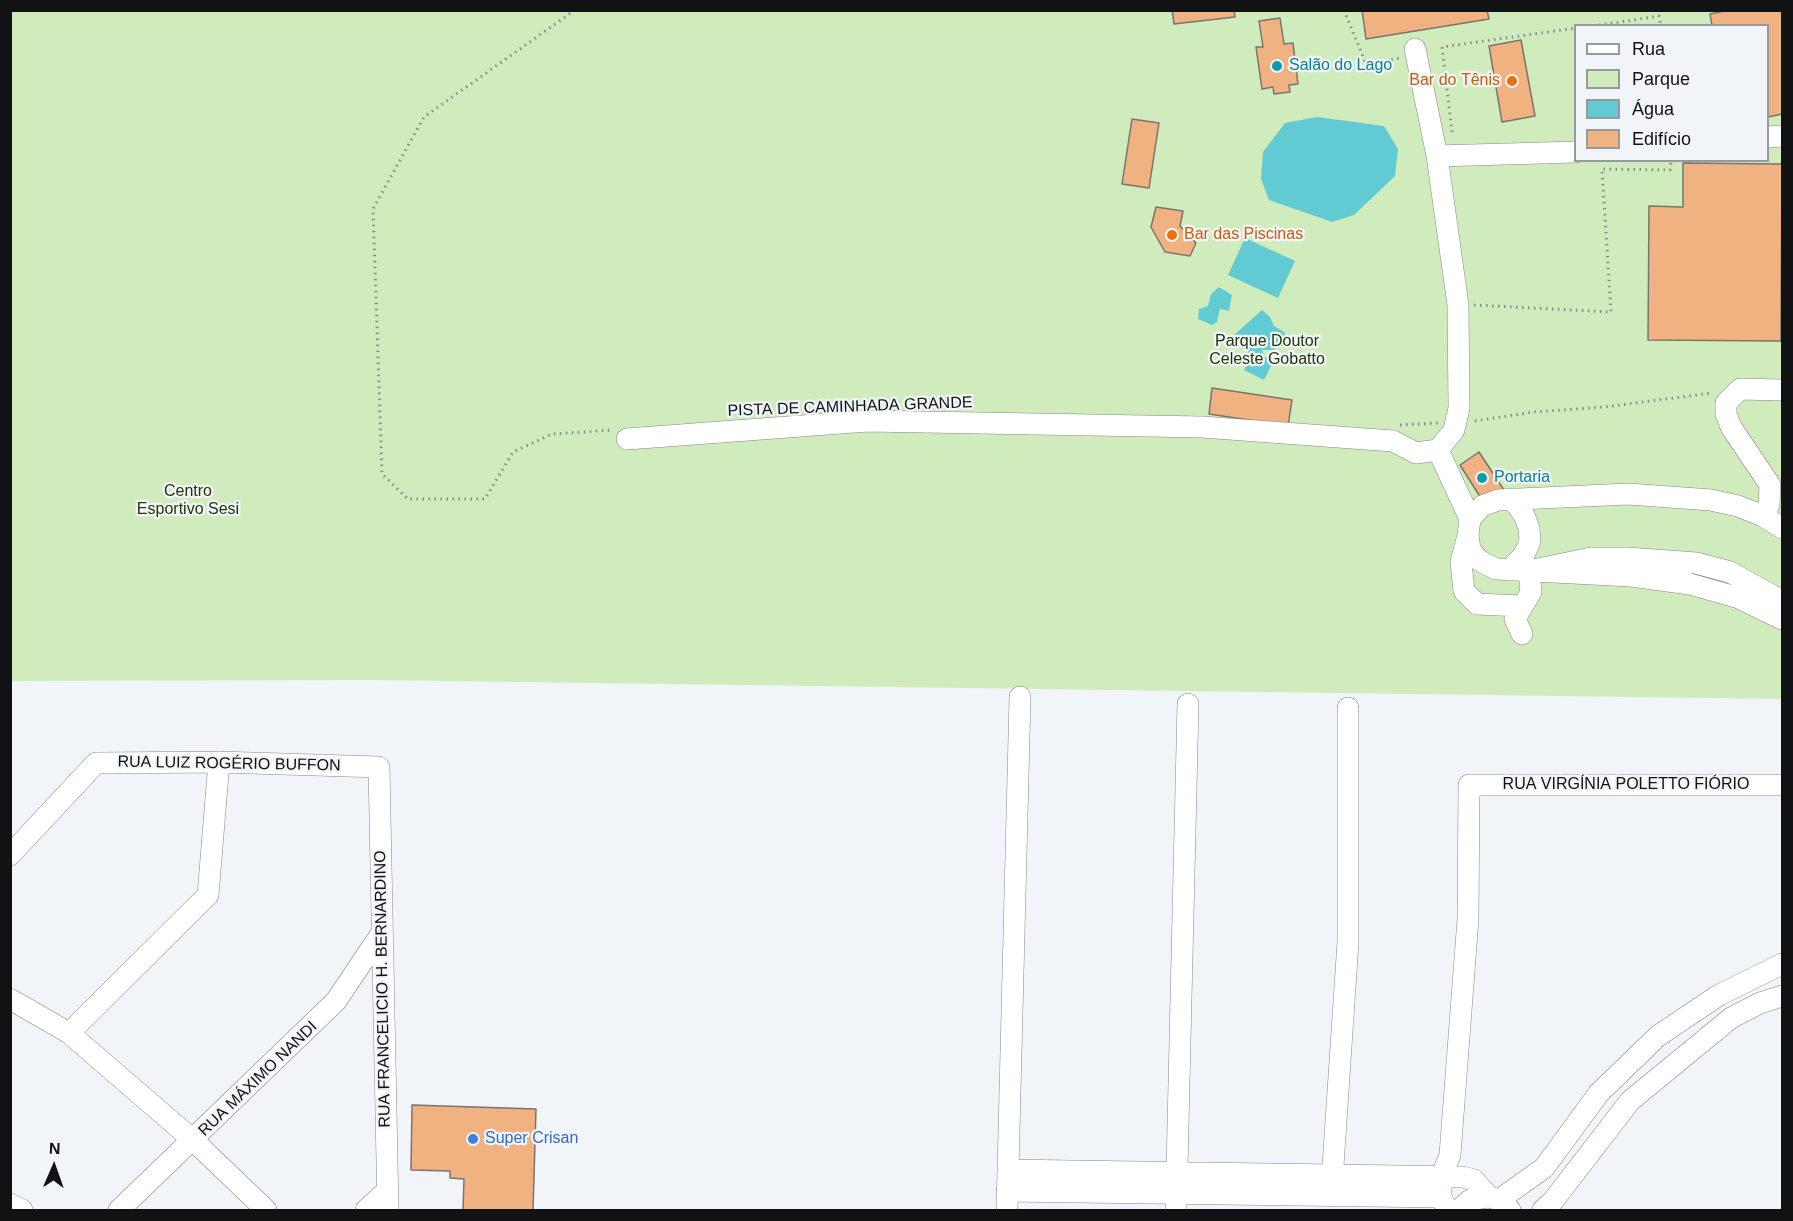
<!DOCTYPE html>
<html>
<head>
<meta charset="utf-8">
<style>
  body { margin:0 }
  #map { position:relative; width:1793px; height:1221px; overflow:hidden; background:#f1f4f9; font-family:Helvetica,sans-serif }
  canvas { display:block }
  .frame { position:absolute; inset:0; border:12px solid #111213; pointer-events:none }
  .legend { position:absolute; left:1574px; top:24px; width:195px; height:138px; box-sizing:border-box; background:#f1f4f9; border:2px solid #979a9d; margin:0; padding:8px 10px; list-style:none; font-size:18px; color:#111213 }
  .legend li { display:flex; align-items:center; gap:12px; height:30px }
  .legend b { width:30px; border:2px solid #979a9d }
  .north { position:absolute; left:24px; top:1137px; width:60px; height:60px; -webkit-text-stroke:4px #f1f4f9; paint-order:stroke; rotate:2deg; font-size:16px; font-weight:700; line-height:24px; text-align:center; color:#111213 }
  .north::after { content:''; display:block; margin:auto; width:21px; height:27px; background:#111213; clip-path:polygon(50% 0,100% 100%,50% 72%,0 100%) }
</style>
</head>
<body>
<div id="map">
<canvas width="1793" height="1221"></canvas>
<div class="frame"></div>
<ul class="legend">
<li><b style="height:8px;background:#fff"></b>Rua</li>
<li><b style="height:16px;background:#d1ecbc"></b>Parque</li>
<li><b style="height:16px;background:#62cad3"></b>Água</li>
<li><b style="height:16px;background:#f0b281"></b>Edifício</li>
</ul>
<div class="north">N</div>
</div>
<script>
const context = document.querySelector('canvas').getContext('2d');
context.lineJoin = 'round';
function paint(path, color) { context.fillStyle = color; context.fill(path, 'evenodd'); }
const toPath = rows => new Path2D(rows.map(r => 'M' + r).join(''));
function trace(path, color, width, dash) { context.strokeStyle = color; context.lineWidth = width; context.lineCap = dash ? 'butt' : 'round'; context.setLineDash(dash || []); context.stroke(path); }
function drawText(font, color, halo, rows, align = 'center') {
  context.font = font + ' Helvetica,sans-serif'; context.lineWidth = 4.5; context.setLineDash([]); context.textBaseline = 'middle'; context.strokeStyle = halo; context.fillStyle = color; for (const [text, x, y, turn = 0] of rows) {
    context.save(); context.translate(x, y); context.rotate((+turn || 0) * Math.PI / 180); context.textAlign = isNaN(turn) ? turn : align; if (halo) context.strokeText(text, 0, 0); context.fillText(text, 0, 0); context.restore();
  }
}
paint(toPath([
  [10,11,1782,11,1782,699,371,680,11,681],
  [1576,26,1768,26,1768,160,1576,160]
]), '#d1ecbc');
paint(toPath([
  [1317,117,1384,126,1398,149,1395,176,1354,215,1332,222,1269,200,1261,179,1263,152,1285,123],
  [1245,238,1295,261,1278,298,1228,275],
  [1219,287,1232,295,1229,311,1220,309,1217,322,1212,325,1198,319,1199,309,1208,306,1211,294],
  [1262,310,1270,317,1274,326,1284,332,1287,340,1274,350,1262,350,1264,356,1273,362,1264,380,1244,370,1249,361,1248,347,1234,335]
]), '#62cad3');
const building = toPath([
  [1172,10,1234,10,1235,17,1174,24,1172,10],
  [1362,10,1487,10,1489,19,1366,39,1362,10],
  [1729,10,1782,10,1782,114,1768,117,1768,26,1712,26,1710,14,1729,10],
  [1280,18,1284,44,1293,43,1298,84,1289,85,1290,92,1274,94,1273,87,1262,89,1256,47,1263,47,1259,21,1280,18],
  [1521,40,1535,116,1502,122,1489,46,1521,40],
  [1132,119,1159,123,1149,188,1122,184,1132,119],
  [1683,163,1782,164,1781,341,1648,340,1649,206,1683,207,1683,163],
  [1156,207,1183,211,1180,226,1196,243,1190,256,1165,252,1151,227,1156,207],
  [1212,388,1292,400,1288,426,1209,414,1212,388],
  [1479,452,1504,490,1484,503,1460,465,1479,452],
  [412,1105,536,1109,533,1210,463,1210,464,1179,450,1178,450,1171,411,1170,412,1105]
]);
paint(building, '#f0b281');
trace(building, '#787471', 1.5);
const minor = toPath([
  [1768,137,1782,136],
  [1437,156,1576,152],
  [627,439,868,421,1202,427,1393,441,1416,453,1438,450,1454,430,1459,408,1458,305,1437,156,1415,49],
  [1438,450,1470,519],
  [1763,516,1769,505,1770,485,1731,427,1726,414,1726,403,1740,389,1782,390],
  [1782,528,1763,516,1738,506,1711,500,1628,494,1498,500,1482,506,1470,519,1468,535,1470,550,1480,561,1496,569,1631,576,1690,584,1739,598,1782,619],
  [1468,535,1461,562,1464,591,1477,604,1521,606],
  [1510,570,1524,555,1530,541,1529,528,1524,515,1512,499],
  [1522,634,1515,619,1531,592,1529,571,1591,558,1627,558,1696,563,1730,572,1782,601],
  [10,855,96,763,219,762,379,767,388,1210],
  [10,999,69,1033,194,1141,266,1210],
  [69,1033,208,895,219,762],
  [1008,1170,1463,1177,1474,1180,1489,1197],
  [1007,1191,1441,1197],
  [1331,1196,1348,942,1348,708],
  [1499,1200,1544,1168,1599,1093,1658,1036,1719,995,1782,964],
  [10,1204,22,1210],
  [119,1210,336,1001,381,934],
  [366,1210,387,1191],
  [1007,1210,1020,697],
  [1176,1210,1188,704],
  [1447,1210,1441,1197,1441,1177,1450,1155,1468,919,1469,785,1782,785],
  [1459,1210,1470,1200,1489,1197,1499,1200,1510,1210],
  [1543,1210,1553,1201,1630,1101,1731,1018,1760,1003,1782,996]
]);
trace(minor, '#85878b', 22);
trace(toPath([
  [575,10,424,117,373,209,382,474,408,499,485,499,513,452,552,434,612,430],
  [1344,10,1366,64,1401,58],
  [1593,26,1659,16,1661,26],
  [1452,132,1442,47,1576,28],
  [1474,305,1611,312,1602,169,1670,170,1671,160],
  [1475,421,1534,412,1604,407,1712,393],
  [1400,425,1438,423]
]), '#87898d', 3, [1.5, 4.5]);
trace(minor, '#fff', 21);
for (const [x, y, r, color] of [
  [1277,66,6,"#0f9aa8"],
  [1512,81,6,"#e8710a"],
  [1172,235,6,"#e8710a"],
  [1482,478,6,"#0f9aa8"],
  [473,1139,6,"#3f7fe0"]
]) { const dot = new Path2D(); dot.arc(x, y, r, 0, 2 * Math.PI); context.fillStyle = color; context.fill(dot); trace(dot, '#f1f4f9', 2); }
drawText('16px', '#0d838f', '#f1f4f9', [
  ["Salão do Lago",1289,66],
  ["Portaria",1494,478]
], 'left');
drawText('16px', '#c56008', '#f1f4f9', [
  ["Bar do Tênis",1500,81],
  ["Bar das Piscinas",1184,235,"left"]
], 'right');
drawText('16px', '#213707', '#f1f4f9', [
  ["Parque Doutor",1267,342],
  ["Celeste Gobatto",1267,360],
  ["Centro",188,492],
  ["Esportivo Sesi",188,510]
]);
drawText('16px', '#111213', '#f1f4f9', [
  ["PISTA DE CAMINHADA GRANDE",850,407,-2],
  ["RUA LUIZ ROGÉRIO BUFFON",229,764,1],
  ["RUA VIRGÍNIA POLETTO FIÓRIO",1626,785],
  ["RUA FRANCELICIO H. BERNARDINO",383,989,-91],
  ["RUA MÁXIMO NANDI",258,1079,-44]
]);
drawText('16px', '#366cbe', '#f1f4f9', [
  ["Super Crisan",485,1139]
], 'left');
</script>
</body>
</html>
